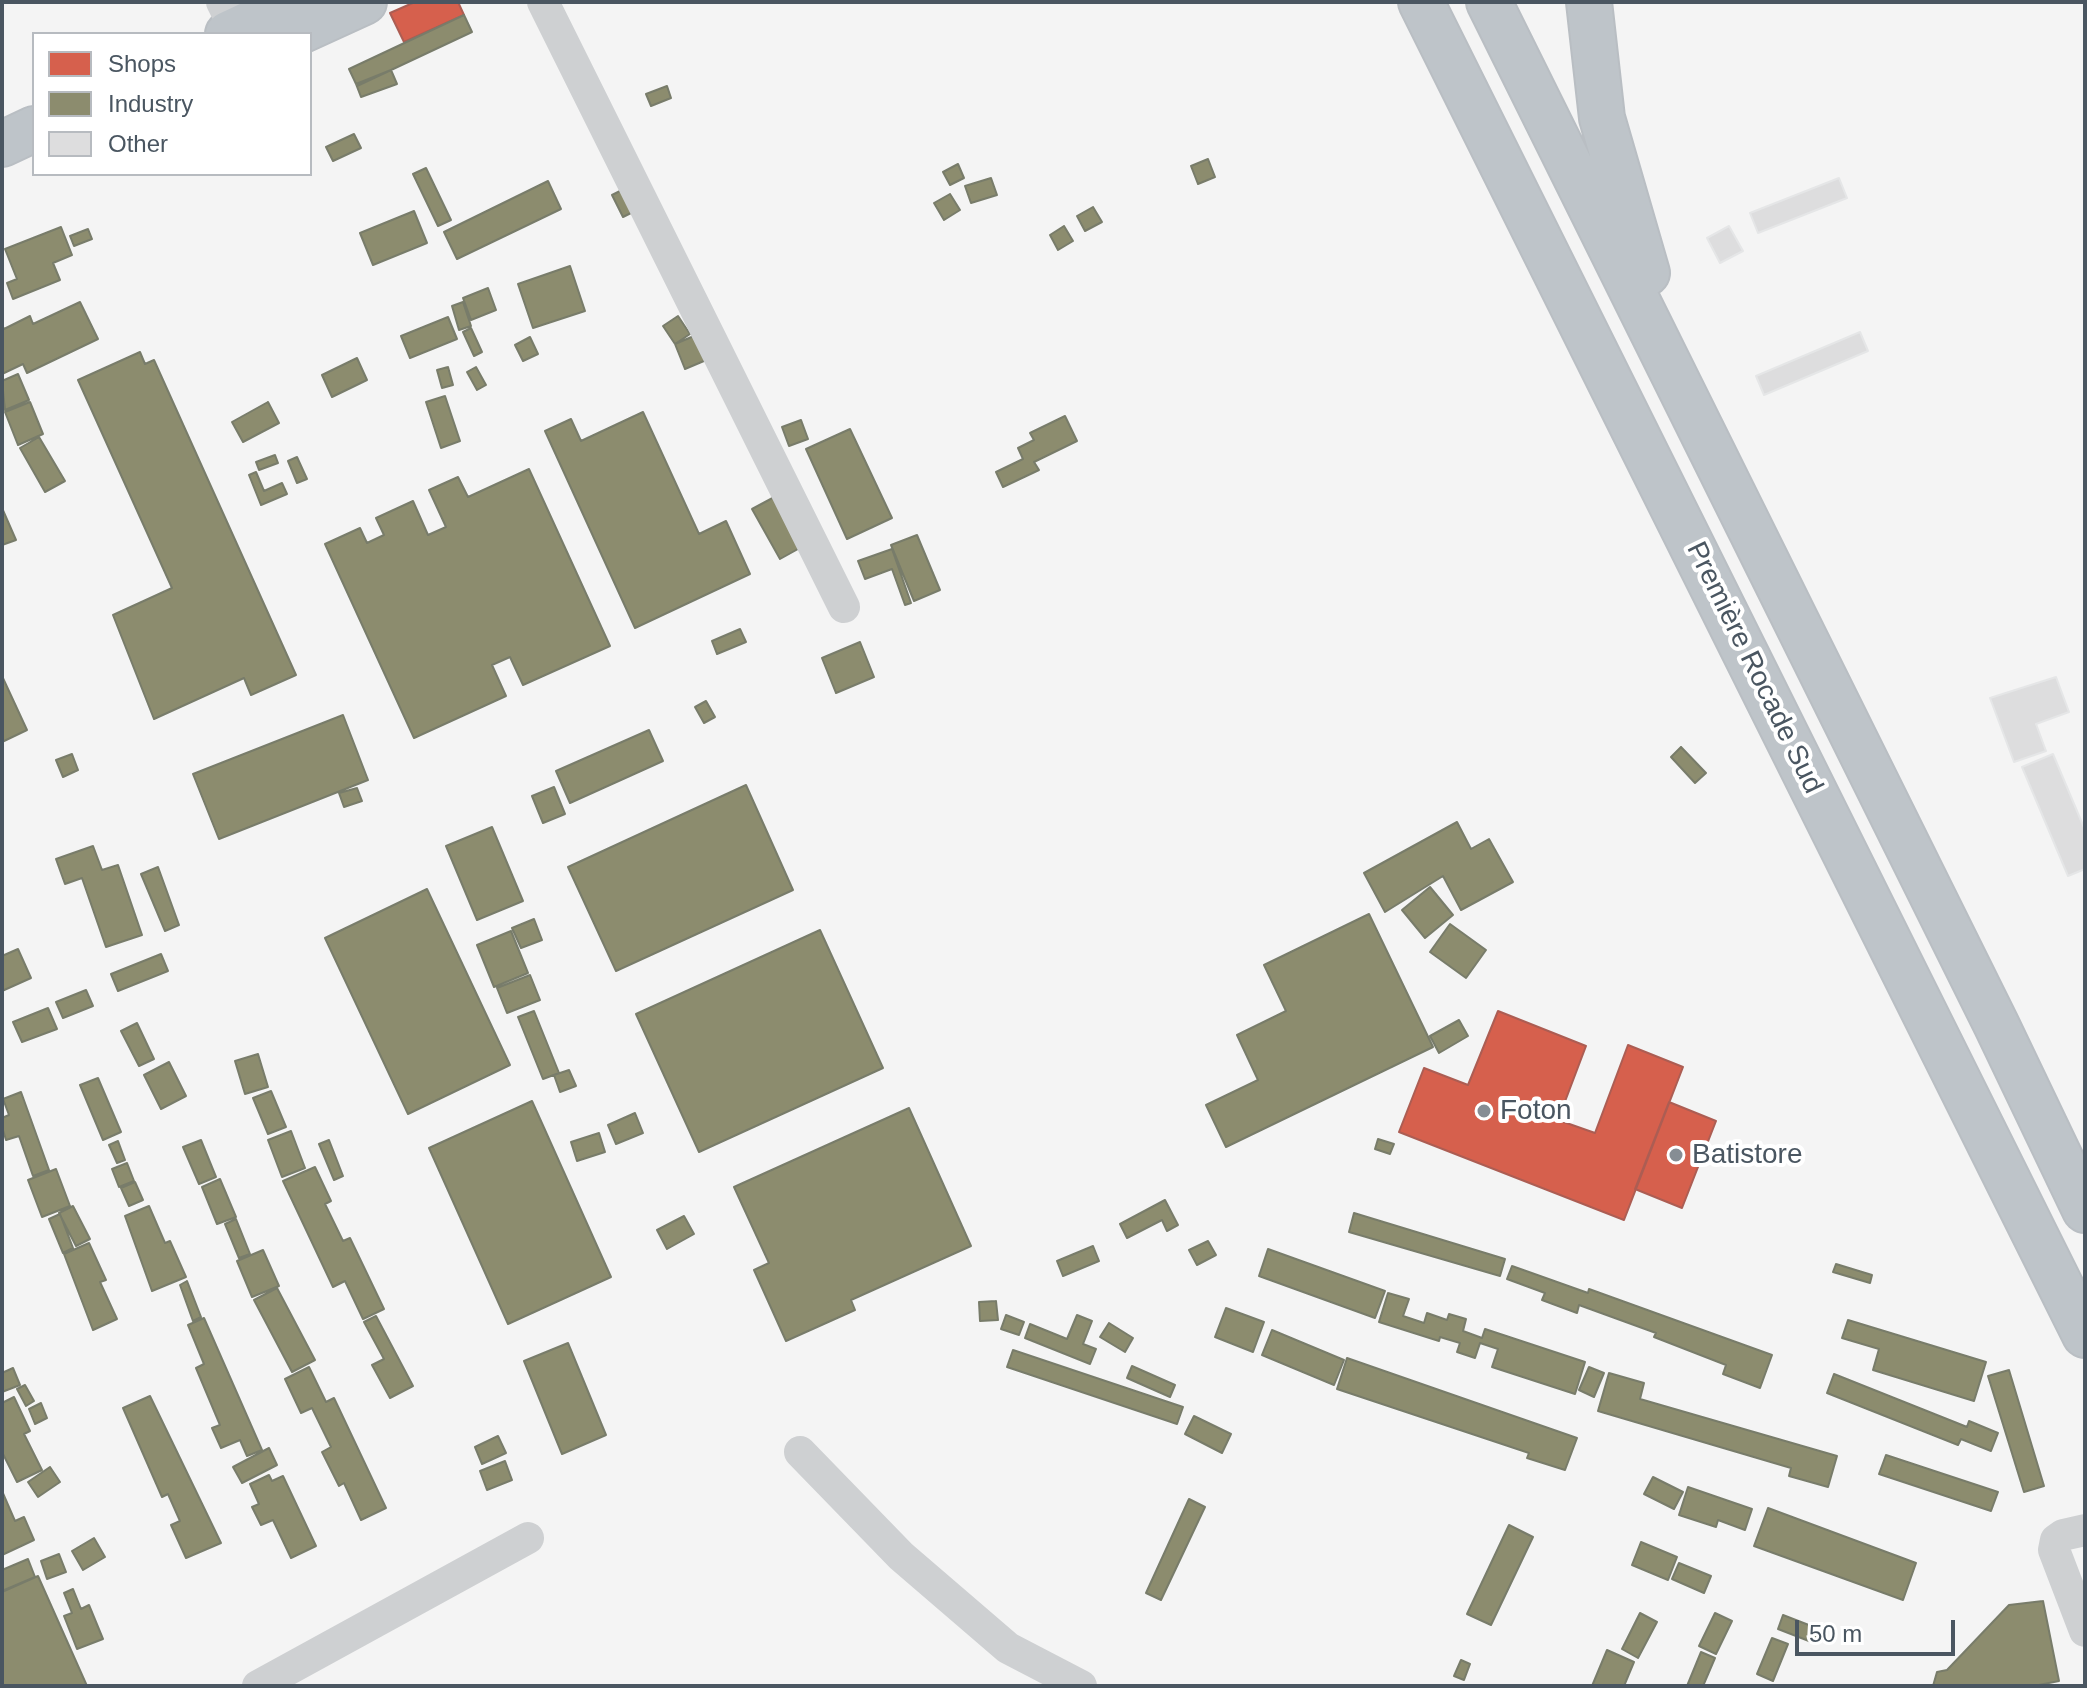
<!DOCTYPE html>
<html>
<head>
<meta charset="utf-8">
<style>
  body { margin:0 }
  #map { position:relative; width:2087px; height:1688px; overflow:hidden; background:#f4f4f4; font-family:Arial,sans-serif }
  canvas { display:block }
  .frame { position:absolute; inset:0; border:4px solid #4a5661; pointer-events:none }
  .legend { position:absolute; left:32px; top:32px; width:280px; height:144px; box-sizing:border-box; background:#fff; border:2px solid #b7bbc0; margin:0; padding:10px 14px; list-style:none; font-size:24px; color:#4a5661 }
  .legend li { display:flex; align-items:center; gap:16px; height:40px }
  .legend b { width:40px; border:2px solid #b7bbc0 }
  .scale { position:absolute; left:1795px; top:1620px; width:160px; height:36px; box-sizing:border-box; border:4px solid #4a5661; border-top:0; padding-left:10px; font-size:24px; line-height:28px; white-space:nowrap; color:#4a5661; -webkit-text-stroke:6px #fff; paint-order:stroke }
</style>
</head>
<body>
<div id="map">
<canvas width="2087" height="1688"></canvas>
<div class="frame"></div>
<ul class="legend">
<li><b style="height:22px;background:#d6604d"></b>Shops</li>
<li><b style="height:22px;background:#8c8c6e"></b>Industry</li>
<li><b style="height:22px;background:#ddddde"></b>Other</li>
</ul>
<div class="scale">50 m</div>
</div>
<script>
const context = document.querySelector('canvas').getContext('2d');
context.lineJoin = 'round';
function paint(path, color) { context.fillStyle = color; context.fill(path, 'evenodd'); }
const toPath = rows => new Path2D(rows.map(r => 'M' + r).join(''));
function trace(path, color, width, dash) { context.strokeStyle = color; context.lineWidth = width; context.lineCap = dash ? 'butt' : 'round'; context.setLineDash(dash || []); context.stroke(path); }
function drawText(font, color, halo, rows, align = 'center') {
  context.font = font + ' Arial,sans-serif'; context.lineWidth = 8; context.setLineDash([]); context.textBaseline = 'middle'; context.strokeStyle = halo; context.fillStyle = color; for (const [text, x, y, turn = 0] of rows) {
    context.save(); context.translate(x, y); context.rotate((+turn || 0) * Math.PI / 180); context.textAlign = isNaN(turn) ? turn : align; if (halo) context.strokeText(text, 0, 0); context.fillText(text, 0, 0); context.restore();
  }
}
const shops = toPath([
  [415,2,458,2,464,15,404,42,390,13,415,2],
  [1498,1011,1586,1046,1558,1120,1595,1133,1628,1045,1683,1067,1624,1220,1399,1132,1424,1068,1468,1085,1498,1011],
  [1669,1102,1716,1121,1682,1208,1635,1189,1669,1102]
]);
paint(shops, '#d6604d');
trace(shops, '#ac5d53', 2);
const industry = toPath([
  [464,15,472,32,357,86,349,69,464,15],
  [391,70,397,84,361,97,356,84,391,70],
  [667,86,671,98,651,106,646,94,667,86],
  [354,134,361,148,333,161,326,147,354,134],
  [1208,159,1215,177,1198,184,1191,166,1208,159],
  [958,164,964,178,950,185,943,172,958,164],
  [426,168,451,220,438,226,413,174,426,168],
  [991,178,997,195,971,203,965,186,991,178],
  [548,181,561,209,457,259,444,232,548,181],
  [630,186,641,208,623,217,612,195,630,186],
  [950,194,960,210,944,220,934,203,950,194],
  [1093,207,1102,222,1085,231,1077,216,1093,207],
  [414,211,427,243,373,265,360,233,414,211],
  [1064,226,1073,241,1058,250,1050,235,1064,226],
  [61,227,72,255,53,263,60,280,13,299,7,283,17,279,5,249,61,227],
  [88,229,92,239,74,246,70,236,88,229],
  [570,266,585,311,533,328,518,284,570,266],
  [488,288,496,310,471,320,463,298,488,288],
  [80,302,98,339,27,373,23,364,2,374,2,325,4,329,30,316,33,324,80,302],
  [463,302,471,326,459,330,452,306,463,302],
  [678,316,690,334,675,344,663,326,678,316],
  [448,317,457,339,410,358,401,336,448,317],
  [471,328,482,352,474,356,463,332,471,328],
  [701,333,711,358,685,369,675,344,701,333],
  [530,337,538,354,523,361,515,345,530,337],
  [140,352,145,364,154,360,296,675,251,695,244,678,154,719,113,615,172,588,78,380,140,352],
  [357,358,367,380,332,397,322,375,357,358],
  [448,367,453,385,442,388,437,370,448,367],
  [476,367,486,385,477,390,467,372,476,367],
  [18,374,29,400,5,410,2,381,18,374],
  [445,396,460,441,441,448,426,402,445,396],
  [30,402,43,434,18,445,5,412,30,402],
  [268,402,279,423,243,442,232,422,268,402],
  [643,412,699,534,726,521,750,574,635,628,545,431,571,419,581,441,643,412],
  [1065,416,1077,441,1034,462,1039,470,1003,487,996,472,1023,459,1018,448,1034,440,1030,433,1065,416],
  [801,420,808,439,789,446,782,427,801,420],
  [850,429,892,518,847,539,806,449,850,429],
  [39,437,65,481,45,492,20,448,39,437],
  [275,455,278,463,259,470,256,462,275,455],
  [297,457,307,479,297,483,288,461,297,457],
  [529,469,610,646,523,685,510,657,492,665,506,696,414,738,325,544,360,528,367,543,384,535,376,518,413,501,428,535,446,527,429,490,458,477,468,497,529,469],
  [256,472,264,491,282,483,287,494,261,505,249,475,256,472],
  [780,494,807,544,780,559,752,509,780,494],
  [2,508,16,540,2,545,2,508],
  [917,535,940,590,914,601,891,545,917,535],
  [892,549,911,603,905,605,892,569,865,579,858,561,892,549],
  [740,629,746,642,717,654,712,641,740,629],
  [860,642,874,677,836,693,822,658,860,642],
  [2,676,27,730,2,742,2,676],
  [706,701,715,717,704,723,695,707,706,701],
  [343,715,368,780,219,839,193,774,343,715],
  [649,730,663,761,570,803,556,771,649,730],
  [1681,747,1706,773,1695,783,1671,757,1681,747],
  [72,754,78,770,63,777,56,760,72,754],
  [746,785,793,890,616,971,568,867,746,785],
  [554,787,565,814,543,823,532,796,554,787],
  [357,788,362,801,344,807,339,793,357,788],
  [1457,822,1471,849,1489,839,1513,882,1461,910,1443,876,1385,912,1364,873,1457,822],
  [492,827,523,901,477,920,446,846,492,827],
  [93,846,102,870,118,865,142,935,106,947,82,878,65,884,56,859,93,846],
  [158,867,179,925,165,931,141,874,158,867],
  [1430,887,1453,915,1425,938,1402,910,1430,887],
  [427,889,510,1065,408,1114,325,938,427,889],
  [1369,914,1433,1047,1226,1147,1206,1105,1258,1080,1237,1035,1286,1011,1264,965,1369,914],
  [534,919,542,940,521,948,512,928,534,919],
  [1450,924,1486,950,1466,978,1430,952,1450,924],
  [820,930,883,1068,699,1152,636,1014,820,930],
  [511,931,528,973,494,987,477,945,511,931],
  [18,949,31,978,2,991,2,956,18,949],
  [161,954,168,971,118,991,111,974,161,954],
  [530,975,540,1000,507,1013,497,988,530,975],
  [86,990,93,1006,63,1018,56,1002,86,990],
  [48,1008,57,1029,22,1042,13,1022,48,1008],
  [534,1011,559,1073,543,1079,518,1017,534,1011],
  [1459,1020,1468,1036,1439,1053,1430,1036,1459,1020],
  [137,1023,154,1059,139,1066,121,1031,137,1023],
  [258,1054,268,1087,245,1094,235,1061,258,1054],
  [169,1062,186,1096,161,1109,144,1075,169,1062],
  [569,1070,576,1086,560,1092,554,1075,569,1070],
  [98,1078,121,1132,103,1140,80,1085,98,1078],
  [271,1091,286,1127,268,1134,253,1098,271,1091],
  [21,1092,49,1170,33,1176,19,1136,6,1140,2,1127,2,1118,9,1115,3,1099,21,1092],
  [532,1101,611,1277,508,1324,429,1148,532,1101],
  [909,1108,971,1246,851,1300,855,1310,786,1341,754,1270,769,1263,734,1187,909,1108],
  [635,1113,643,1133,616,1144,608,1125,635,1113],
  [291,1131,305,1168,282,1177,268,1140,291,1131],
  [599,1133,605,1152,577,1161,571,1142,599,1133],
  [1378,1139,1394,1144,1390,1154,1375,1149,1378,1139],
  [201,1140,216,1177,199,1184,183,1147,201,1140],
  [329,1140,343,1176,334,1180,319,1144,329,1140],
  [118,1141,125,1160,117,1163,109,1145,118,1141],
  [127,1163,134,1181,119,1187,112,1169,127,1163],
  [315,1167,331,1201,325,1204,343,1241,350,1238,384,1309,363,1319,345,1281,333,1287,283,1181,315,1167],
  [56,1169,70,1206,42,1217,28,1180,56,1169],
  [220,1179,236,1217,217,1224,202,1187,220,1179],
  [135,1182,143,1200,129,1206,121,1188,135,1182],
  [1165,1200,1178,1225,1167,1231,1162,1220,1127,1238,1120,1224,1165,1200],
  [73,1206,90,1239,76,1246,59,1213,73,1206],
  [149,1206,165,1243,170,1241,186,1277,152,1291,125,1216,149,1206],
  [1354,1213,1505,1259,1500,1276,1349,1232,1354,1213],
  [60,1214,73,1248,63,1253,49,1219,60,1214],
  [684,1216,694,1234,667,1249,657,1230,684,1216],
  [236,1219,250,1254,239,1258,225,1224,236,1219],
  [1208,1241,1216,1255,1197,1265,1189,1250,1208,1241],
  [89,1243,106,1280,100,1282,117,1319,93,1330,64,1254,89,1243],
  [1093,1246,1099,1261,1063,1276,1057,1261,1093,1246],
  [1268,1249,1385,1291,1375,1318,1259,1276,1268,1249],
  [263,1250,279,1286,252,1297,237,1261,263,1250],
  [1836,1264,1872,1275,1870,1283,1833,1272,1836,1264],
  [1512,1266,1588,1293,1589,1289,1772,1355,1760,1388,1723,1374,1726,1365,1654,1337,1656,1333,1579,1305,1577,1313,1542,1300,1545,1293,1507,1279,1512,1266],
  [187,1281,201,1317,193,1321,180,1285,187,1281],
  [277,1288,315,1360,292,1372,254,1300,277,1288],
  [1388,1293,1409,1299,1403,1316,1424,1323,1427,1313,1447,1320,1449,1314,1466,1319,1463,1331,1482,1338,1485,1329,1585,1362,1575,1394,1492,1367,1498,1349,1480,1343,1475,1358,1457,1352,1460,1343,1440,1337,1439,1341,1379,1322,1388,1293],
  [996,1301,998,1320,980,1321,979,1302,996,1301],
  [1226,1308,1264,1322,1253,1352,1215,1337,1226,1308],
  [1006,1315,1024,1322,1019,1335,1001,1329,1006,1315],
  [1077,1315,1092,1321,1083,1344,1096,1349,1090,1364,1025,1338,1030,1324,1067,1339,1077,1315],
  [376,1316,413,1386,390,1398,372,1365,384,1359,364,1322,376,1316],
  [204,1318,262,1450,247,1456,240,1440,221,1448,212,1428,220,1425,196,1368,204,1364,188,1325,204,1318],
  [1848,1320,1986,1362,1974,1401,1873,1370,1879,1349,1842,1338,1848,1320],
  [1109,1323,1133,1338,1125,1352,1100,1337,1109,1323],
  [1272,1330,1344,1360,1334,1385,1262,1355,1272,1330],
  [568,1343,606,1435,562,1454,524,1361,568,1343],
  [1013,1350,1183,1407,1177,1424,1007,1367,1013,1350],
  [1347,1358,1577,1438,1565,1470,1527,1458,1529,1453,1337,1389,1347,1358],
  [1132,1366,1175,1385,1170,1397,1127,1378,1132,1366],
  [309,1367,326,1402,334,1398,386,1508,361,1520,344,1483,339,1486,322,1452,331,1447,312,1408,301,1413,285,1379,309,1367],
  [1589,1367,1604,1373,1594,1397,1579,1390,1589,1367],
  [13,1368,20,1385,2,1392,2,1373,13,1368],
  [2009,1370,2044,1486,2024,1492,1988,1376,2009,1370],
  [1609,1373,1644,1383,1640,1399,1837,1456,1828,1487,1789,1476,1791,1468,1598,1411,1609,1373],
  [1834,1374,1967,1427,1969,1421,1998,1433,1991,1451,1961,1439,1958,1445,1827,1393,1834,1374],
  [25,1385,34,1401,26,1406,17,1389,25,1385],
  [150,1396,221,1543,186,1558,171,1525,180,1521,168,1494,162,1497,123,1408,150,1396],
  [14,1397,30,1431,24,1434,42,1470,17,1482,2,1452,2,1403,14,1397],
  [41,1403,47,1418,35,1424,29,1409,41,1403],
  [1194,1416,1231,1434,1222,1453,1185,1434,1194,1416],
  [498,1436,506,1453,482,1464,475,1447,498,1436],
  [269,1448,277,1465,242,1483,233,1467,269,1448],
  [1886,1455,1998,1492,1991,1511,1879,1474,1886,1455],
  [505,1461,512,1480,487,1490,480,1471,505,1461],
  [50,1467,60,1482,38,1497,28,1482,50,1467],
  [269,1475,272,1481,283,1476,316,1546,291,1558,273,1520,261,1525,252,1507,259,1504,250,1484,269,1475],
  [1653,1477,1683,1492,1674,1509,1644,1494,1653,1477],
  [1688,1487,1752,1509,1745,1530,1718,1520,1716,1527,1679,1515,1688,1487],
  [2,1491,15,1521,24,1517,34,1540,2,1555,2,1491],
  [1189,1499,1205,1507,1161,1600,1146,1593,1189,1499],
  [1768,1508,1916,1563,1903,1600,1754,1546,1768,1508],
  [1509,1525,1533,1537,1491,1625,1467,1614,1509,1525],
  [94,1538,105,1557,83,1570,72,1551,94,1538],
  [1641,1542,1677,1557,1668,1580,1632,1565,1641,1542],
  [59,1554,66,1572,47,1579,41,1561,59,1554],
  [28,1559,35,1577,2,1591,2,1570,28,1559],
  [1679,1563,1711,1576,1704,1593,1672,1579,1679,1563],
  [38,1576,87,1686,2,1686,2,1592,38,1576],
  [73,1589,81,1609,89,1605,103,1639,77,1649,64,1616,72,1613,64,1593,73,1589],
  [2043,1601,2059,1681,2034,1686,1933,1686,1937,1672,1947,1670,2009,1605,2043,1601],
  [1640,1613,1657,1622,1638,1658,1622,1649,1640,1613],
  [1715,1613,1732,1621,1716,1654,1699,1646,1715,1613],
  [1783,1615,1819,1629,1814,1643,1778,1629,1783,1615],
  [1772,1638,1788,1644,1773,1681,1757,1674,1772,1638],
  [1607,1650,1634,1662,1624,1686,1592,1686,1607,1650],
  [1701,1652,1715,1658,1703,1686,1687,1686,1701,1652],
  [1461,1660,1470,1664,1464,1680,1454,1676,1461,1660]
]);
paint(industry, '#8c8c6e');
trace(industry, '#787c6a', 2);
const building = toPath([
  [1839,178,1847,198,1758,233,1750,213,1839,178],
  [1729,226,1743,251,1720,263,1707,238,1729,226],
  [1860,332,1868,351,1764,395,1756,376,1860,332],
  [2056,677,2069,712,2036,724,2046,751,2014,762,1990,698,2056,677],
  [2053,754,2085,830,2085,869,2068,876,2022,767,2053,754]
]);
paint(building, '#ddddde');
trace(building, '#e5e6e7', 2);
const highway = toPath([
  [1421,2,2085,1335],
  [1489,2,1996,1024,2085,1210],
  [1589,2,1602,118,1647,273],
  [228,34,296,2],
  [294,34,364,2],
  [2,144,34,129]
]);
trace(highway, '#b9bec3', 48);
trace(toPath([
  [222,2,236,30],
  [543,2,844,607],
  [800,1452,901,1556,1008,1648,1081,1686],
  [2085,1530,2063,1535,2056,1540,2054,1550,2085,1631],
  [258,1686,528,1538]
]), '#ced0d2', 32);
trace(highway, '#bec4c9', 44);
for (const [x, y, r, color] of [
  [1484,1111,8,"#868d94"],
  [1676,1155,8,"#868d94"]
]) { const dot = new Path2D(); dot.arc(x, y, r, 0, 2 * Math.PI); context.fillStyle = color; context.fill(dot); trace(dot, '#fff', 3); }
drawText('28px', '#4a5661', '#fff', [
  ["Première Rocade Sud",1754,668,64]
]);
drawText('28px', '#4a5661', '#fff', [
  ["Foton",1500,1111],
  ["Batistore",1692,1155]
], 'left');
</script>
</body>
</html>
